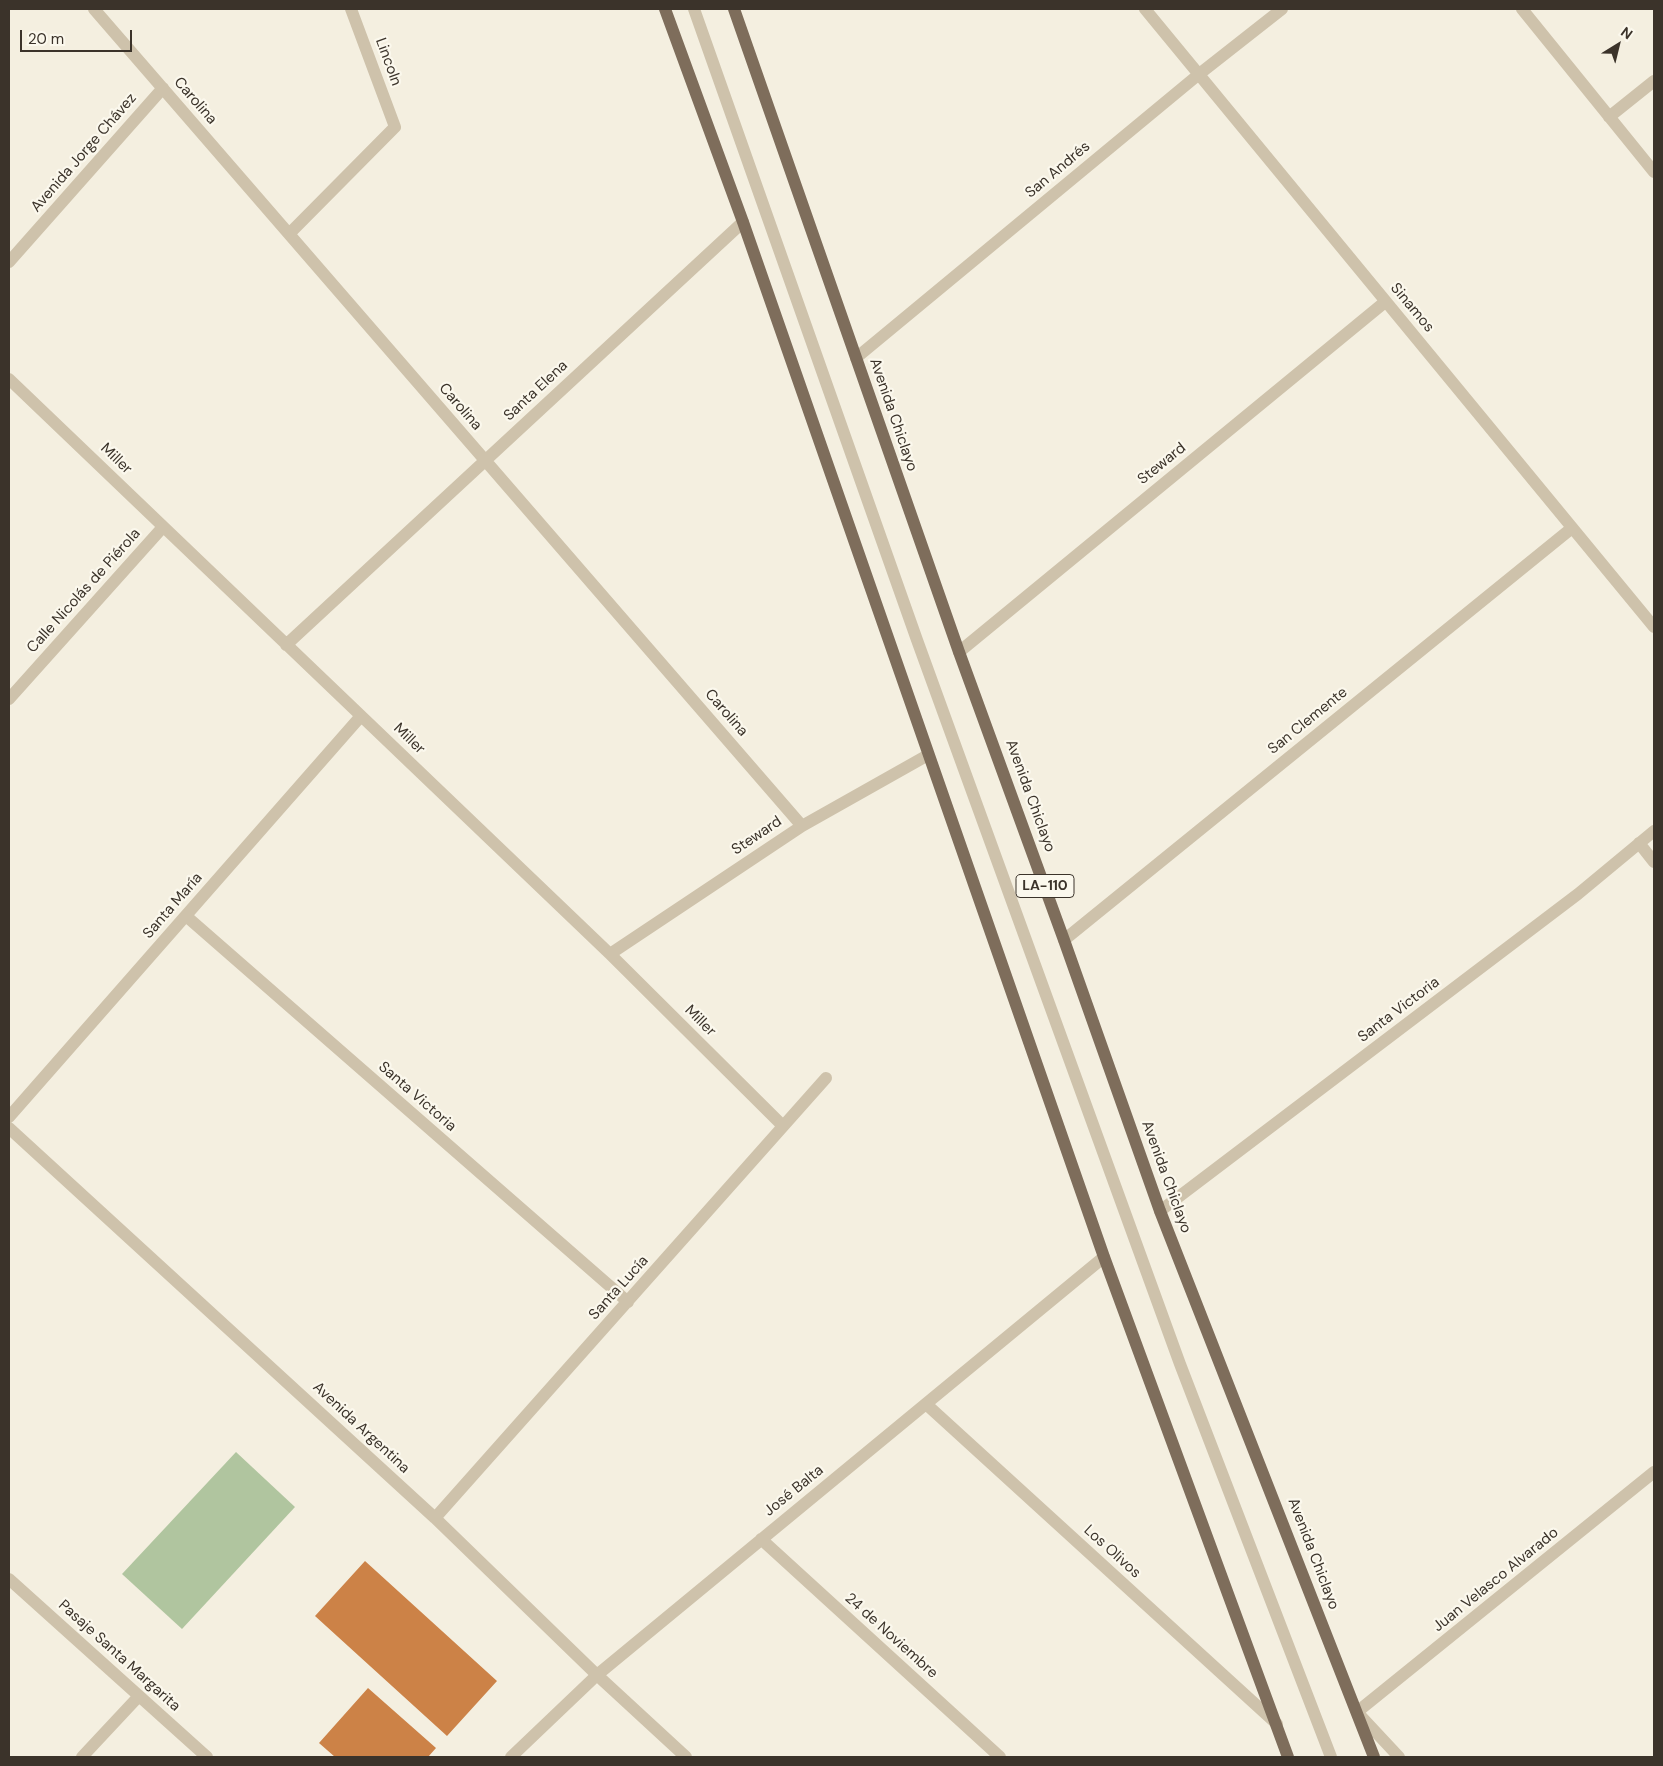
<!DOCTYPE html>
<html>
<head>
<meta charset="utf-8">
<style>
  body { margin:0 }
  #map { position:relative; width:1663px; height:1766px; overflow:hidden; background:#f4efe0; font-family:"DM Sans",sans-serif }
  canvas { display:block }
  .frame { position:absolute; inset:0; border:10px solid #3b332a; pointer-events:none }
  .north { position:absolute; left:1593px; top:20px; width:50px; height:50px; -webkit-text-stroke:4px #fbf8ed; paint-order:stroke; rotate:36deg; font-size:14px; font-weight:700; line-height:20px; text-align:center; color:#3b332a }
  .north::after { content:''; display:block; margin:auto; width:18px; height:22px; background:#3b332a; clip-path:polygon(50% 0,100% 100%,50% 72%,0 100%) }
  .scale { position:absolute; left:20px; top:30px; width:112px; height:22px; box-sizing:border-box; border:2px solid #3b332a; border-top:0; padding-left:6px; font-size:15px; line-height:18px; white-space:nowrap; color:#3b332a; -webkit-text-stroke:4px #fbf8ed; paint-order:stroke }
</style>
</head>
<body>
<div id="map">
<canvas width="1663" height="1766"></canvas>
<div class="frame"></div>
<div class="north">N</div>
<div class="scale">20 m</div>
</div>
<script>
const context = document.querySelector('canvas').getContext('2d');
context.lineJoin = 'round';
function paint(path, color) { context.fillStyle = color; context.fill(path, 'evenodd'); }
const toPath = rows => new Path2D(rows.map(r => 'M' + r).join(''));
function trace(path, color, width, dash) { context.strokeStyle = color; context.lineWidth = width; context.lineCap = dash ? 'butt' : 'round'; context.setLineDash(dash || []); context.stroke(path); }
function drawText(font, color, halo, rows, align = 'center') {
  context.font = font + ' "DM Sans",sans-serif'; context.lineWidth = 4.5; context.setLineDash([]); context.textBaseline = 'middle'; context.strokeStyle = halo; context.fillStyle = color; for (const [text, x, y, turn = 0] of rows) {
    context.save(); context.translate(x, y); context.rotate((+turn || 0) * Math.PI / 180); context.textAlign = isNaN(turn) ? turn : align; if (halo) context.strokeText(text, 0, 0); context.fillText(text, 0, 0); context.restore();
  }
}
paint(toPath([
  [236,1452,295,1507,182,1629,122,1574]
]), '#b0c59f');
paint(toPath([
  [365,1561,497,1681,447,1736,315,1616],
  [368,1688,436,1748,428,1757,335,1757,319,1743]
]), '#cc8247');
trace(toPath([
  [94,9,802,826],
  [694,9,917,640,1180,1364,1331,1757],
  [1145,9,1654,627],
  [1522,9,1654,172],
  [1609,117,1654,81],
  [289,234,395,127,351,9],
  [9,262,163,88],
  [856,358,1198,75,1282,9],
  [9,379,610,954,783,1126],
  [286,645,743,222],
  [959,652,1385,302],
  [9,699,163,527],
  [1639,843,1654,862],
  [186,916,628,1302],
  [1064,940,1572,528],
  [610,954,802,826,928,755],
  [9,1117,361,716],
  [9,1128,435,1518,597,1675,686,1757],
  [1160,1211,1578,894,1654,831],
  [926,1404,1277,1724],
  [435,1518,826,1078],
  [761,1539,1000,1757],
  [9,1579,207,1757],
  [82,1757,139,1696],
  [511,1757,597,1675,1104,1257],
  [1399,1757,1357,1712,1654,1472]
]), '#cec2ab', 12);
trace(toPath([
  [665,9,743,222,1104,1257,1288,1757],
  [734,9,959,652,1064,940,1160,1211,1374,1757]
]), '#7e6d5b', 12);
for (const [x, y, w] of [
  [1045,886,58]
]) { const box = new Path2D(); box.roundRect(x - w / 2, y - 11.5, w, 23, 4); context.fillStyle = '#fbf8ed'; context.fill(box); trace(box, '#3b332a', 1); }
drawText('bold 14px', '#3b332a', null, [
  ["LA-110",1045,886]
]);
drawText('15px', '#3b332a', '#fbf8ed', [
  ["Lincoln",388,62,70],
  ["Carolina",195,101,49],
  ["Avenida Jorge Chávez",84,153,-49],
  ["San Andrés",1058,170,-40],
  ["Sinamos",1412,308,50],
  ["Santa Elena",536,391,-43],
  ["Carolina",460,407,49],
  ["Avenida Chiclayo",893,415,71],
  ["Miller",116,459,44],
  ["Steward",1162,464,-39],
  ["Calle Nicolás de Piérola",84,591,-48],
  ["Carolina",726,713,49],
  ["San Clemente",1308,721,-39],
  ["Miller",409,739,44],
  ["Avenida Chiclayo",1030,796,70],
  ["Steward",757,836,-34],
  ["Santa María",173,906,-49],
  ["Santa Victoria",1399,1010,-37],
  ["Miller",700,1021,45],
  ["Santa Victoria",417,1097,41],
  ["Avenida Chiclayo",1166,1177,70],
  ["Santa Lucía",619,1288,-48],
  ["Avenida Argentina",361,1428,43],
  ["José Balta",794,1491,-39],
  ["Los Olivos",1112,1552,42],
  ["Avenida Chiclayo",1313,1554,69],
  ["Juan Velasco Alvarado",1496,1580,-39],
  ["24 de Noviembre",891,1636,42],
  ["Pasaje Santa Margarita",119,1656,42]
]);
</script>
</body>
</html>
